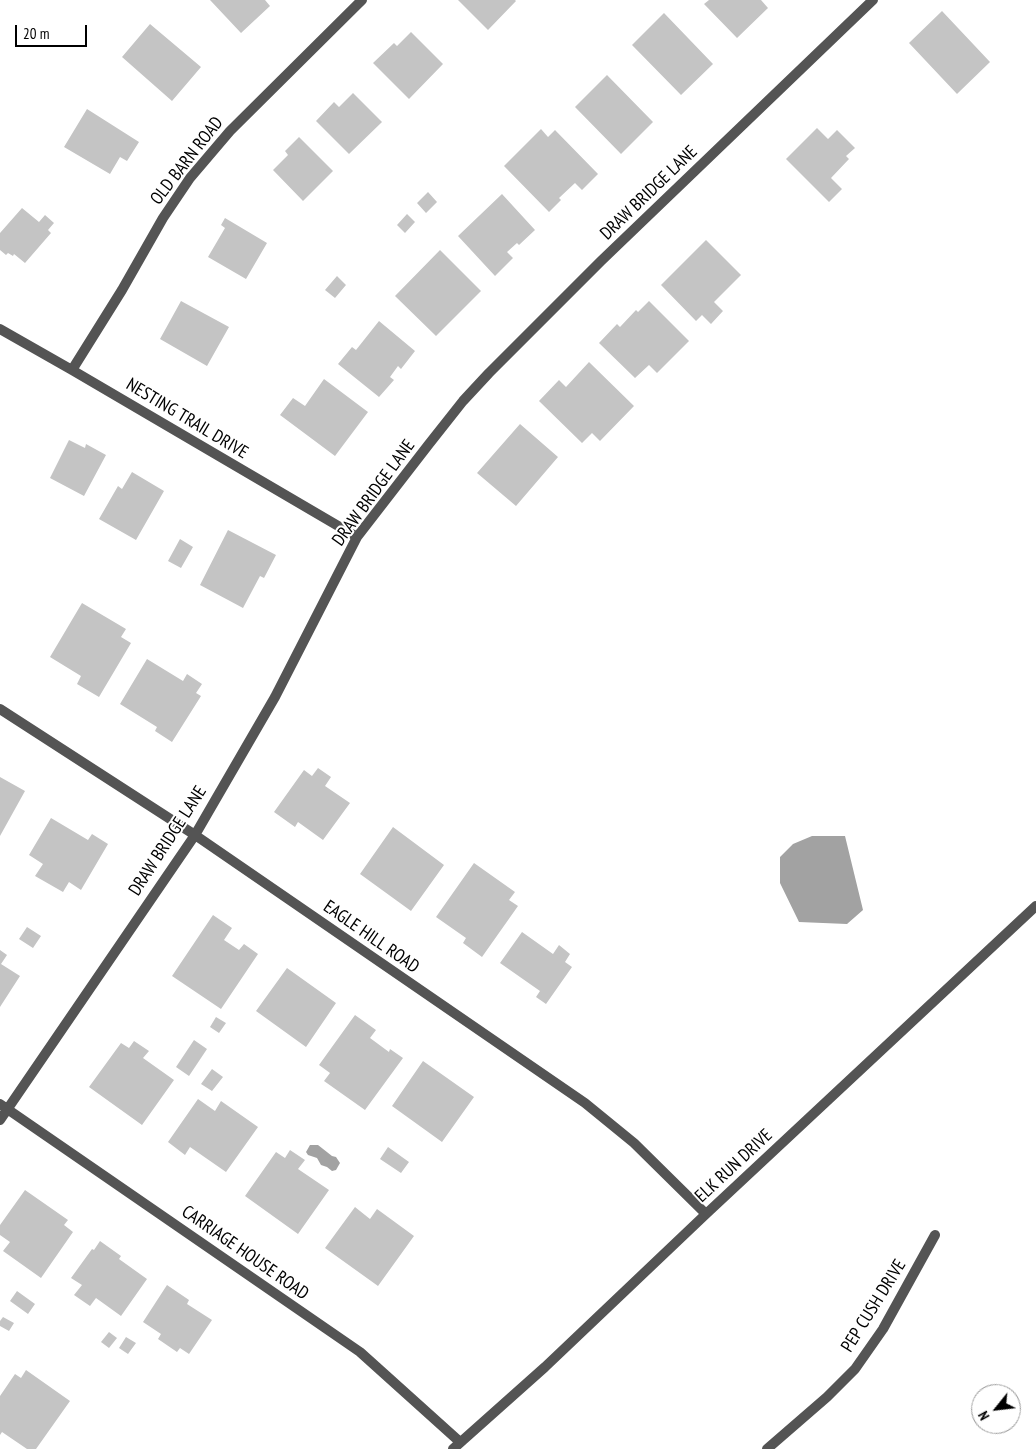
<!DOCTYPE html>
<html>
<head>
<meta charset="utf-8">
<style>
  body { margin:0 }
  #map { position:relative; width:1036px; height:1449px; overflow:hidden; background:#fff; font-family:"PT Sans Narrow",sans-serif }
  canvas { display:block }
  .north { position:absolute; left:971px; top:1384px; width:50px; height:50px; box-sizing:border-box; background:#fff; border:1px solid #999; border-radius:50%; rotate:241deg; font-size:14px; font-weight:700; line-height:20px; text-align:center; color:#000 }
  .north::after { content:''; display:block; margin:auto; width:18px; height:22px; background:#000; clip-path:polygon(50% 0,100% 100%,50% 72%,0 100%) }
  .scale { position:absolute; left:15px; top:25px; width:72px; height:22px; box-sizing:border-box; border:2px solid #000; border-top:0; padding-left:6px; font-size:15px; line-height:18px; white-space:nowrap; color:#000; -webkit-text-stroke:4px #fff; paint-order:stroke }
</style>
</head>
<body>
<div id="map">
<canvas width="1036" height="1449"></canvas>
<div class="north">N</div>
<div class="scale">20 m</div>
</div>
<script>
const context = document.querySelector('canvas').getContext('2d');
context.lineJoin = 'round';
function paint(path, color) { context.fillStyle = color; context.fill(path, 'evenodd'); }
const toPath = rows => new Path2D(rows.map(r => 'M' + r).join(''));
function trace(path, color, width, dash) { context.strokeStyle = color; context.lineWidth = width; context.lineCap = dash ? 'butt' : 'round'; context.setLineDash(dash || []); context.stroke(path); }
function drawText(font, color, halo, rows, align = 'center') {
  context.font = font + ' "PT Sans Narrow",sans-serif'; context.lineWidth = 4; context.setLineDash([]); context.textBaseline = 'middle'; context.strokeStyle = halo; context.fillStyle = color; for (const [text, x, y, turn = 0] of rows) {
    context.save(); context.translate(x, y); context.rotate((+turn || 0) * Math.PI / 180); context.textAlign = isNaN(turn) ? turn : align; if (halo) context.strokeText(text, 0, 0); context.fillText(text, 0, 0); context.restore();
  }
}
paint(toPath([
  [812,836,845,836,863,910,847,924,799,922,780,883,780,857,793,844],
  [310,1145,318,1145,332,1156,336,1157,340,1163,336,1170,332,1171,327,1167,321,1165,317,1158,308,1155,306,1152]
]), '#a2a2a2');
paint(toPath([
  [210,0,265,0,270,6,241,33],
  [458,0,515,0,516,1,488,30],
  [709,0,761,0,768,8,737,38,704,4],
  [942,11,990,62,957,94,909,43],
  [664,13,713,64,681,95,632,45],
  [150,24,201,67,172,101,122,57],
  [411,32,443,64,409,99,373,63,394,43,397,46],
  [607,75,653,122,621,154,575,107],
  [353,93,382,122,349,154,316,121,334,102,339,107],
  [87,109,139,142,127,161,120,157,110,174,64,147],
  [817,128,828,139,837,130,855,148,846,156,849,159,831,178,842,189,829,202,786,159],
  [541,129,548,137,555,130,598,174,582,190,575,183,559,198,561,200,549,212,504,166],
  [299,137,333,171,303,201,273,170,288,155,285,151],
  [428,192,437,202,426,213,417,203],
  [502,194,535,230,519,245,517,243,507,252,513,258,495,276,458,236],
  [22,208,39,222,45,215,54,223,48,230,51,233,25,263,14,254,13,256,8,253,6,255,0,250,0,233],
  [407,214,415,222,405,233,397,225],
  [225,218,267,243,246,279,208,257,225,228,221,225],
  [706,240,741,275,714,302,723,311,711,324,702,315,696,321,661,285],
  [440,250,481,291,436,336,395,296],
  [337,276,346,285,335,298,325,290],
  [181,301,229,327,207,366,160,339],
  [649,301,689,341,657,373,649,365,635,378,599,343,617,324,620,327,636,310,638,312],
  [379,321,415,351,401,369,398,366,390,377,394,380,379,397,338,364,352,347,356,350],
  [589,362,634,406,600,441,592,433,582,443,539,401,559,380,566,387],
  [324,379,368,412,335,456,280,415,293,398,305,406],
  [520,424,558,457,516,506,477,473],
  [69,440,85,448,86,444,106,455,84,496,50,478],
  [132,472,164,491,136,540,99,519,118,486,122,489],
  [228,530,276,555,264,578,260,576,243,608,200,585],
  [180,539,193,547,181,568,168,561],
  [82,603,126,629,121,637,131,643,99,697,77,684,81,676,50,657],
  [147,659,183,681,187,674,202,684,196,693,201,696,172,742,155,731,157,727,120,704],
  [318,768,331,777,325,786,350,803,323,840,298,822,295,827,274,812,304,770,312,776],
  [0,777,25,791,0,836],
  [51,818,88,840,92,834,108,844,81,890,69,882,63,892,35,876,43,864,29,855],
  [393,827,444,865,411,911,360,874],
  [474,863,515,892,509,900,518,906,482,957,463,943,466,938,436,917],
  [213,915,232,928,224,940,239,950,244,944,258,954,221,1009,172,976],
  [27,927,41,936,33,948,19,939],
  [522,932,553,954,559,945,570,954,565,962,572,967,546,1004,536,997,540,991,500,963],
  [0,950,7,955,1,964,20,976,0,1007],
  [287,968,336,1003,306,1047,256,1011],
  [355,1015,376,1030,370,1038,389,1052,390,1049,403,1058,365,1110,324,1081,330,1073,319,1065],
  [216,1017,226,1023,219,1033,210,1027],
  [194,1040,207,1049,189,1076,176,1067],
  [134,1041,149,1051,143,1058,174,1080,142,1125,89,1087,121,1043,129,1048],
  [423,1061,474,1097,442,1142,392,1106],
  [212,1069,223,1077,212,1091,201,1084],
  [198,1099,215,1111,221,1101,258,1127,226,1172,190,1147,185,1155,168,1142],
  [388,1147,409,1162,401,1173,380,1159],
  [290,1150,305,1160,298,1169,329,1190,298,1234,245,1196,276,1152,285,1158],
  [25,1190,68,1220,64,1225,73,1232,41,1278,3,1251,10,1242,0,1235,0,1225],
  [355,1207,370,1219,377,1209,414,1236,378,1286,325,1248],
  [100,1241,121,1256,119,1259,147,1279,121,1316,96,1298,90,1306,74,1295,82,1285,71,1278,92,1249,94,1250],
  [167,1285,189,1300,187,1304,212,1320,189,1354,180,1348,177,1352,158,1339,161,1334,143,1322],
  [17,1291,35,1304,28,1314,10,1301],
  [3,1317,14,1323,9,1331,0,1326,0,1321],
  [109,1332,117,1338,109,1348,101,1342],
  [126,1337,136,1343,128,1354,119,1348],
  [26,1370,70,1401,36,1449,27,1449,2,1432,0,1435,0,1396,15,1374,21,1378]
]), '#c4c4c4');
trace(toPath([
  [0,329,72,370,357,537],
  [72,370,122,290,163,218,190,178,230,131,362,0],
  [0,709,195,835,585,1103,634,1143,706,1214],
  [0,1104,360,1352,460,1442],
  [0,1120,195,835,275,697,357,537,429,444,463,401,489,373,601,261,873,0],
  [453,1449,545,1367,706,1214,1036,906],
  [767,1449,827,1397,855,1369,883,1329,935,1235]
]), '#545454', 10);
drawText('18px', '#000', '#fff', [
  ["OLD BARN ROAD",187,161,-52],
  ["DRAW BRIDGE LANE",649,193,-44],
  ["NESTING TRAIL DRIVE",187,419,31],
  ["DRAW BRIDGE LANE",374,493,-54],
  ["DRAW BRIDGE LANE",168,841,-57],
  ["EAGLE HILL ROAD",371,937,35],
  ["ELK RUN DRIVE",734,1166,-43],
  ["CARRIAGE HOUSE ROAD",245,1253,35],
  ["PEP CUSH DRIVE",874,1306,-58]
]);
</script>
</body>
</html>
